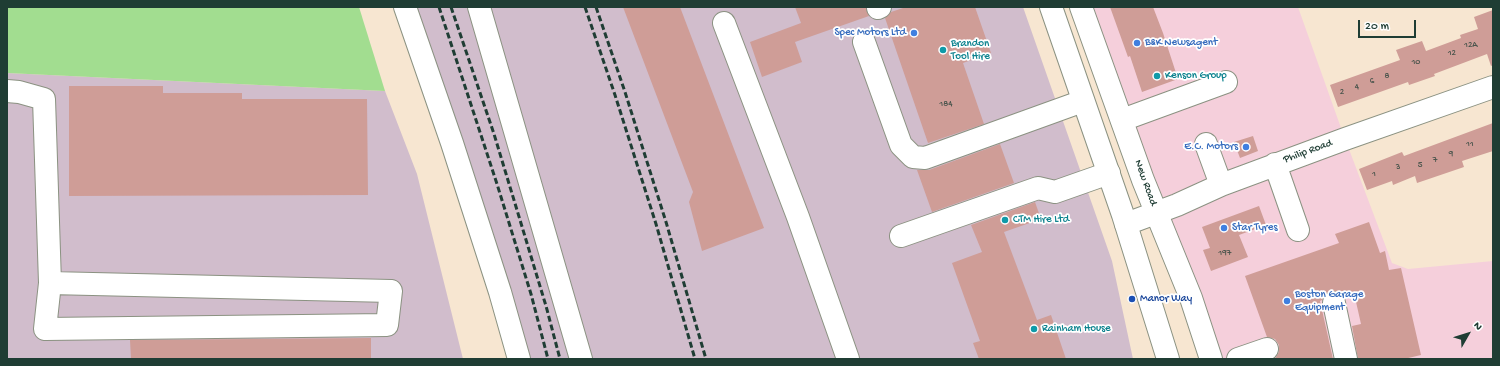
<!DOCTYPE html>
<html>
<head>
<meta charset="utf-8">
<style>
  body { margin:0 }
  #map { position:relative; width:1500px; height:366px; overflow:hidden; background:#f7e6d1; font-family:"Gochi Hand",sans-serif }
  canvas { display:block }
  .frame { position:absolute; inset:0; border:8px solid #1f3d34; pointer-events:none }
  .north { position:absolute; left:1448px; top:314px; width:40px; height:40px; -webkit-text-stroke:3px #fff; paint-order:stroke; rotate:51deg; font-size:11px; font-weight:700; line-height:16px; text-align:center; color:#1f3d34 }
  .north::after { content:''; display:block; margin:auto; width:14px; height:18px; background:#1f3d34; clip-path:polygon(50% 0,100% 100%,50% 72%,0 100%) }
  .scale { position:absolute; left:1358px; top:20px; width:58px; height:18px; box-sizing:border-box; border:2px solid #1f3d34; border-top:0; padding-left:5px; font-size:12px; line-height:14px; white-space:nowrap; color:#1f3d34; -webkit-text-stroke:3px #fff; paint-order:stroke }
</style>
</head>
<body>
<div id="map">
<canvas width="1500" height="366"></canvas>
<div class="frame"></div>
<div class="north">N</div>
<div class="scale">20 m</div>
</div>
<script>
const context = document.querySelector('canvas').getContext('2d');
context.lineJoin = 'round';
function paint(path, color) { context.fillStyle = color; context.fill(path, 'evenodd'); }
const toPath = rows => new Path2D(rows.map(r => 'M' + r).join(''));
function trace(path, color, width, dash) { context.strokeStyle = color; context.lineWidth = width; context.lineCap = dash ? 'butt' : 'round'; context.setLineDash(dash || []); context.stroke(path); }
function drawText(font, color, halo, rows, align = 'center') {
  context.font = font + ' "Gochi Hand",sans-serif'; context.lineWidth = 3.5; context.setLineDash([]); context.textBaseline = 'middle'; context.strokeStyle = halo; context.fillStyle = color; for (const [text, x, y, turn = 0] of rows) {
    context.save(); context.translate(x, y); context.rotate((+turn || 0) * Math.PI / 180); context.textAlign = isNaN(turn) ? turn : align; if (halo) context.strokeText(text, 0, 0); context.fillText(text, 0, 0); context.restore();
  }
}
paint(toPath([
  [1081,7,1298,7,1341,128,1392,263,1408,269,1493,261,1493,359,1208,359]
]), '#f5cfdb');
paint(toPath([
  [410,7,1023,7,1112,261,1133,359,525,359],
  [7,73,385,91,417,174,463,359,7,359]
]), '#d1bdcc');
paint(toPath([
  [7,7,359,7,385,91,7,73]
]), '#a2dd90');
paint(toPath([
  [623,7,680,7,764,228,702,251,689,202,693,192],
  [795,7,866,7,869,16,795,42,802,62,762,77,750,42,801,23],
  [906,7,975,7,991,53,963,63,984,124,928,143,885,18,891,12],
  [1110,7,1153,7,1163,33,1178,79,1142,92,1130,56,1128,57],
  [1493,10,1493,65,1491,66,1487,54,1434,74,1435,76,1409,85,1408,82,1338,107,1330,85,1400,60,1396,50,1422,41,1426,51,1461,38,1460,35,1478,29,1474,17],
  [69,86,163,86,163,93,242,93,242,99,367,99,368,195,69,196],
  [1493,123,1493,151,1462,161,1464,167,1417,183,1415,176,1393,185,1392,181,1367,190,1359,169,1402,152,1404,156],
  [1253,136,1258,151,1240,158,1234,142],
  [1000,144,1014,183,932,212,917,170,929,170],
  [1035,202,1041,219,1004,232,1037,320,1051,315,1066,359,979,359,973,343,980,341,952,263,982,252,971,225],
  [1259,206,1266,225,1239,235,1248,257,1211,271,1203,250,1210,248,1202,227],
  [1369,222,1380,253,1385,251,1389,270,1401,268,1421,355,1404,359,1358,359,1352,326,1361,324,1354,293,1344,295,1338,291,1332,291,1326,294,1322,300,1320,301,1333,359,1275,359,1279,352,1279,345,1275,339,1267,337,1245,276,1339,243,1335,234],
  [371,338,371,359,131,359,130,340]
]), '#cf9d97');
const minor = toPath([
  [405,7,452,143,500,292,519,359],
  [479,7,581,359],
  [878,8,880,7],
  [724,23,798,217,848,359],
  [864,42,901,145,913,157,925,158,1083,101],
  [7,91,19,92,44,99,50,283,45,329,387,325,391,291,50,283],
  [1122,120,1226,82],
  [1206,144,1221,185],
  [1275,164,1298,230],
  [1126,224,1177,205,1221,185,1345,139,1493,87],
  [901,236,1038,188,1055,192,1109,173],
  [1334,303,1346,359],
  [1238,359,1267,349]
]);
const major = toPath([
  [1051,7,1123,215,1168,359],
  [1081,7,1143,180,1191,298,1211,359]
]);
trace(minor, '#8b9282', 24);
trace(major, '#8b9282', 24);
trace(minor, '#fff', 22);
trace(major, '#fff', 22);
trace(toPath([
  [439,7,497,184,531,294,548,359],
  [451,7,494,134,546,306,560,359],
  [585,7,615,95,656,224,695,359],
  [596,7,625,92,666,222,706,359]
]), '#1f3d34', 3, [6, 3]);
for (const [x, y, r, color] of [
  [914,33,4,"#3f7fe0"],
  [1137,43,4,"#3f7fe0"],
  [943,50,4,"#0f9aa8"],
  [1157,76,4,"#0f9aa8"],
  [1246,147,4,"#3f7fe0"],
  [1005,220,4,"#0f9aa8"],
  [1224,228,4,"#3f7fe0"],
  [1132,299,4,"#1a4fb4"],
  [1287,301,4,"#3f7fe0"],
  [1034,329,4,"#0f9aa8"]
]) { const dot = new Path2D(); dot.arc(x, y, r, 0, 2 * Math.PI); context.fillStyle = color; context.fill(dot); trace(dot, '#fff', 1.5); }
drawText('9px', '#4b554d', null, [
  ["12A",1471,46],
  ["12",1452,54],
  ["10",1416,63],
  ["8",1387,77],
  ["6",1372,82],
  ["4",1357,88],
  ["2",1342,93],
  ["184",946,105],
  ["11",1470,145],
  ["9",1451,155],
  ["7",1435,161],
  ["5",1420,166],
  ["3",1398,168],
  ["1",1374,175],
  ["197",1225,254]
]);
drawText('11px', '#366cbe', '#fff', [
  ["Spec Motors Ltd",906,33,"right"],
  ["B&K Newsagent",1145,43],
  ["E.C. Motors",1238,147,"right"],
  ["Star Tyres",1232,228],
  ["Boston Garage",1295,295],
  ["Equipment",1295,308]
], 'left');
drawText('11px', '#0d838f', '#fff', [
  ["Brandon",951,44],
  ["Tool Hire",951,57],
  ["Kenson Group",1165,76],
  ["CTM Hire Ltd",1013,220],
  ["Rainham House",1042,329]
], 'left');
drawText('11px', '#1f3d34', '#fff', [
  ["Philip Road",1308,152,-20],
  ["New Road",1145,183,70]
]);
drawText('11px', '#164399', '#fff', [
  ["Manor Way",1140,299]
], 'left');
</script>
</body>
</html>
